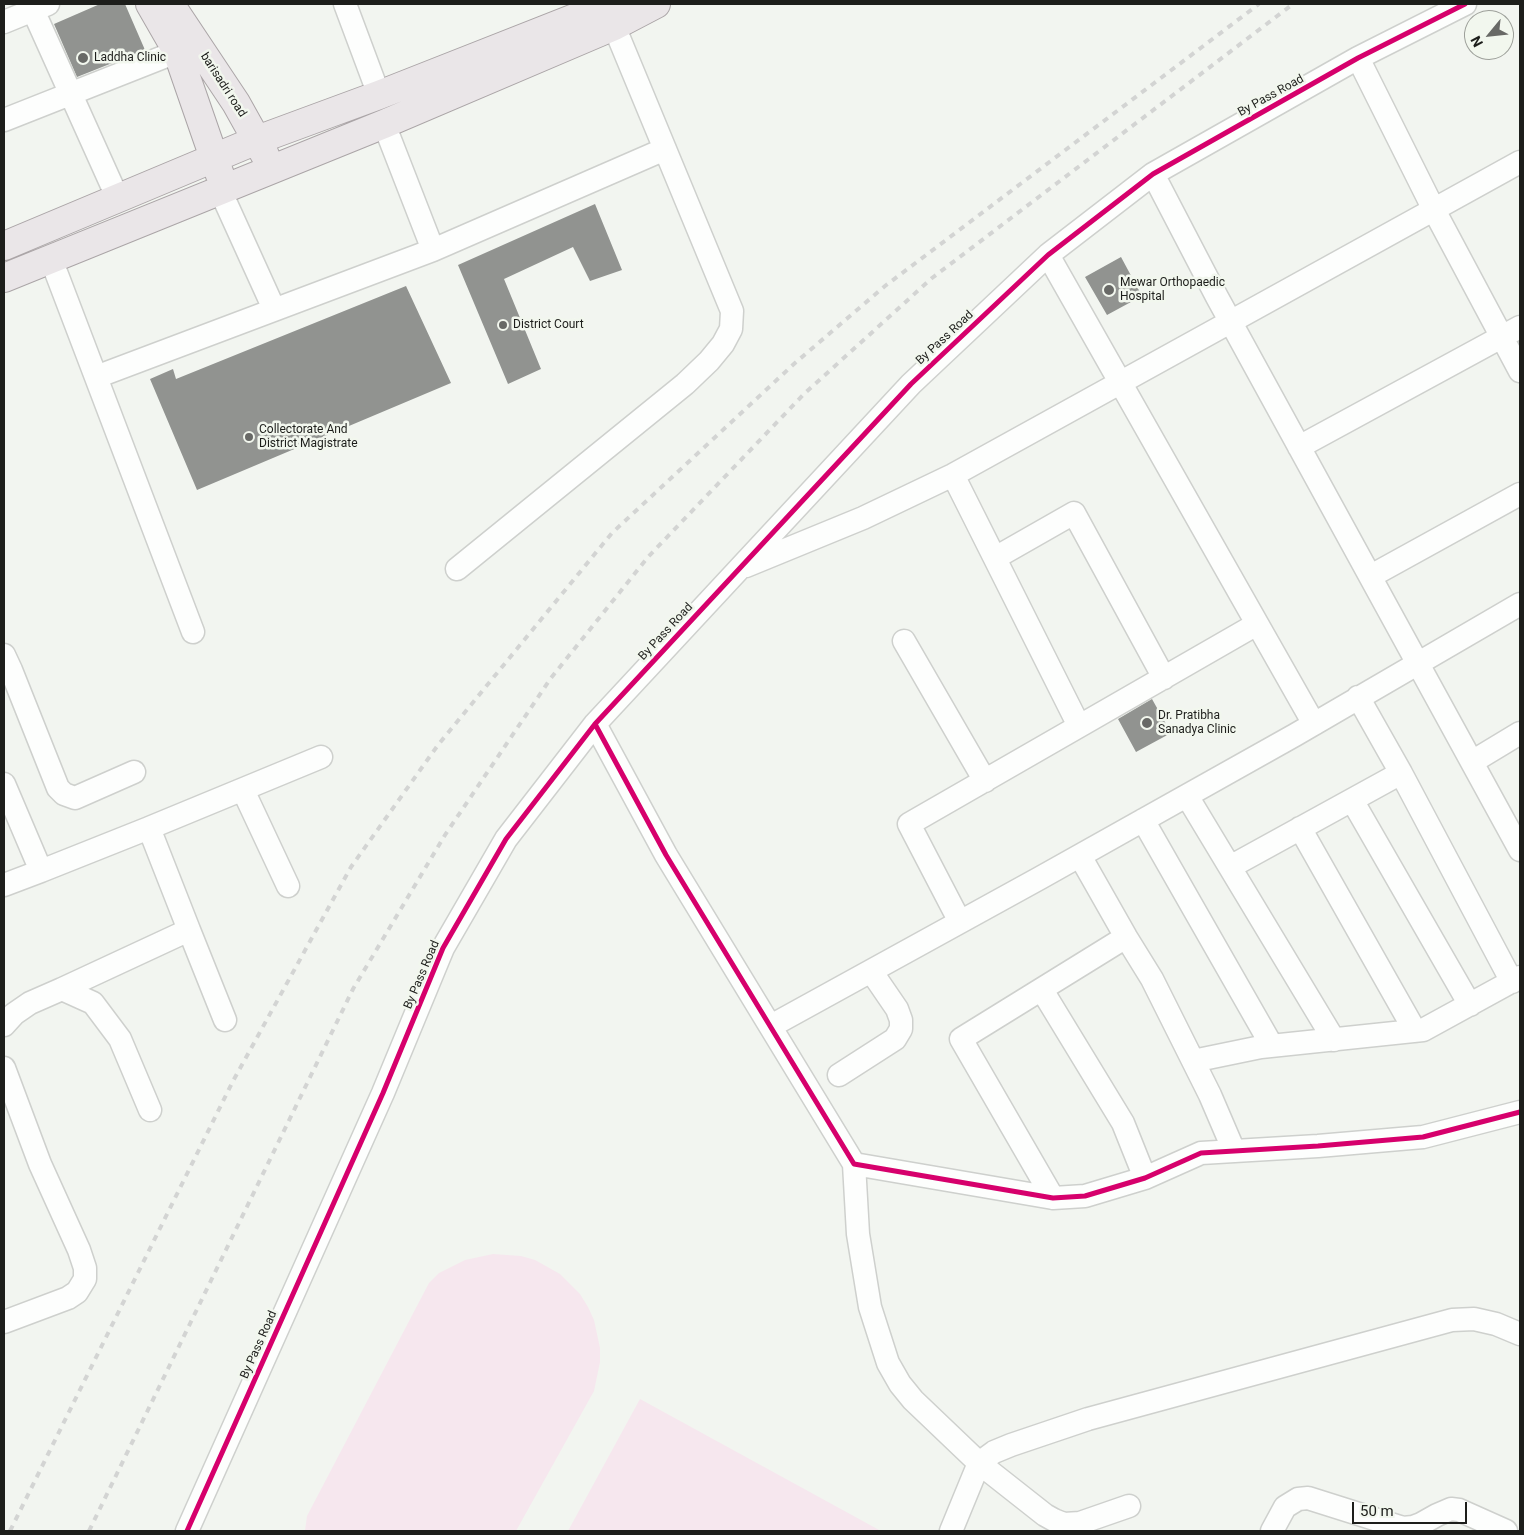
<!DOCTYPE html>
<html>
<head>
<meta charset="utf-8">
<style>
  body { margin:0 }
  #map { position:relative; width:1524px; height:1535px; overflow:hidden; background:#f2f5f0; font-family:Roboto,sans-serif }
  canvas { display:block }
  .frame { position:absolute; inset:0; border:5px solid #1d1e1b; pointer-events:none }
  .north { position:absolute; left:1464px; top:10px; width:50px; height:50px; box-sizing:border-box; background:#f2f7ee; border:1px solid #9da09a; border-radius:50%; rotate:242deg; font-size:14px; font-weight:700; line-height:20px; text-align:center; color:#1d1e1b }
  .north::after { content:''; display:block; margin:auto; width:18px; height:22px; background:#686966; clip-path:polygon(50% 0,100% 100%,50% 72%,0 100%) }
  .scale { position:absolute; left:1352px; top:1502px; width:115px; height:22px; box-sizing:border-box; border:2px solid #1d1e1b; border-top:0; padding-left:6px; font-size:15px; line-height:18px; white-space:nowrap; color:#1d1e1b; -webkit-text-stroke:4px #f2f7ee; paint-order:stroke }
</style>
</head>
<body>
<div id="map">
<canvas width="1524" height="1535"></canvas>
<div class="frame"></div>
<div class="north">N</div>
<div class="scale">50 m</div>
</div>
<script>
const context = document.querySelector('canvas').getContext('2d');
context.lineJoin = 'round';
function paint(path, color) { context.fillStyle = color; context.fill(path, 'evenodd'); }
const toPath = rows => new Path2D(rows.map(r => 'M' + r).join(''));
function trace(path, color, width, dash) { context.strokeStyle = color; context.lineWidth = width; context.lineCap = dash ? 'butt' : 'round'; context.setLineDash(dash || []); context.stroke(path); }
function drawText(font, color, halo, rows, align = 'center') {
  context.font = font + ' Roboto,sans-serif'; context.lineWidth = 5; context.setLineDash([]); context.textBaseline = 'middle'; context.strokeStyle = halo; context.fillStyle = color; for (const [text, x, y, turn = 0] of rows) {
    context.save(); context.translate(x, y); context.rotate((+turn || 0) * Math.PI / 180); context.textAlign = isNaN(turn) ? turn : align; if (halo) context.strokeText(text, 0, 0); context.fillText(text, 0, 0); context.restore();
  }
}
paint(toPath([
  [493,1254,521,1256,535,1260,560,1274,580,1294,588,1307,594,1320,600,1348,600,1362,594,1391,516,1531,305,1531,307,1516,429,1283,439,1273,465,1260],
  [640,1399,881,1531,568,1531]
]), '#f6e7ee');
paint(toPath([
  [100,4,125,4,145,50,77,77,54,24],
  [595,204,622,270,590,281,573,247,504,279,541,369,508,384,458,265],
  [1121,257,1142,296,1107,315,1085,277],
  [406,286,451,383,197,490,150,379,173,369,176,379],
  [1152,699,1171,733,1136,752,1118,719]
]), '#919390');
const minor = toPath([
  [345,4,379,95],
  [33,10,118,199],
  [4,22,48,4],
  [1358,58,1434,210,1520,371],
  [4,120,194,45],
  [384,124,433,250,665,149],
  [1153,174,1217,297,1520,850],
  [220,190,274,309],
  [1048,255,1314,724],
  [51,259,193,632],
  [96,377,433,250],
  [1299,447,1520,327],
  [953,475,1079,726],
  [995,558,1074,513,1164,678],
  [746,566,863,518,953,475,1520,162],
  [457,569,685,384,709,361,723,344,731,329,732,311,614,26],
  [1371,576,1520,494],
  [904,641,985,781],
  [4,655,11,670,58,788,64,794,75,798,134,772],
  [1358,697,1401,773,1512,982],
  [595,724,666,855,854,1164,1053,1198,1085,1196,1145,1178,1201,1153,1318,1146,1423,1137,1520,1112],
  [1472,762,1520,733],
  [4,784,41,871,4,885],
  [243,790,288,886],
  [1187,796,1334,1040],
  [1352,800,1470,1005],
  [1143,820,1272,1046],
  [149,828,321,757],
  [1300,828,1415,1031],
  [1080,856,1126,937,1152,979,1210,1095,1234,1151],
  [1230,867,1401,773],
  [41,871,149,828,189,930,62,989],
  [960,922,909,824,1257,624],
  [189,930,225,1020],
  [1042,990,1123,1123,1145,1178],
  [4,1025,14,1014,30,1003,62,989,93,1003,120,1039,150,1110],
  [771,1026,1040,878,1295,735,1520,604],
  [1193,1061,1261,1047,1423,1030,1520,977],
  [4,1068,40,1164,79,1250,85,1268,85,1279,77,1292,68,1298,4,1322],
  [839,1075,895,1039,901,1029,901,1020,897,1009,871,971],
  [854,1164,858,1234,870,1307,888,1363,900,1384,913,1400,979,1463,1045,1515,1054,1520,1064,1524,1080,1523,1129,1506],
  [1053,1198,961,1039,1126,937],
  [187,1531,383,1093,443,948,506,839,595,724,911,384,1048,255,1153,174,1358,58,1465,4],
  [951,1531,979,1463,994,1452,1011,1445,1088,1419,1452,1320,1474,1319,1496,1324,1520,1334],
  [1272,1531,1285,1507,1298,1499,1308,1498,1403,1528,1413,1527,1421,1524,1437,1515,1451,1509,1459,1510,1506,1531]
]);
const major = toPath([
  [150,4,177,51,220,175],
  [170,4,236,103,265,155],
  [4,246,257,140,379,95,610,4],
  [4,278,384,124,614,26,656,4]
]);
trace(minor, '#ced0cd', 25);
trace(major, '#aba5a7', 30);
trace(minor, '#fdfefd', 22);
trace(major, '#eae6e8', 28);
trace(toPath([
  [10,1531,233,1081,351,867,438,745,612,533,795,363,885,286,1259,4],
  [89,1531,353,989,445,835,551,678,648,557,804,394,932,278,1293,4]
]), '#d3d4d3', 4, [6, 6]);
trace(toPath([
  [595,724,666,855,854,1164,1053,1198,1085,1196,1145,1178,1201,1153,1318,1146,1423,1137,1520,1112],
  [187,1531,383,1093,443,948,506,839,595,724,911,384,1048,255,1153,174,1358,58,1465,4]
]), '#d6006c', 5);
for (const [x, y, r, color] of [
  [83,58,6,"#686966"],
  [1109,290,6,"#686966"],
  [503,325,5,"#686966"],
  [249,437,5,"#686966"],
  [1147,723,6,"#686966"]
]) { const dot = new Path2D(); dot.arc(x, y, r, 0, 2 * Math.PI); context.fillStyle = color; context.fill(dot); trace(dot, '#f2f7ee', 2); }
drawText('12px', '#1d1e1b', '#f2f7ee', [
  ["Laddha Clinic",94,58],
  ["Mewar Orthopaedic",1120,283],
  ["Hospital",1120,297],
  ["District Court",513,325],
  ["Collectorate And",259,430],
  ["District Magistrate",259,444],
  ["Dr. Pratibha",1158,716],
  ["Sanadya Clinic",1158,730]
], 'left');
drawText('12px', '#1d1e1b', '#f2f7ee', [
  ["barisadri road",223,85,57],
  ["By Pass Road",1271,96,-29],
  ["By Pass Road",945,338,-43],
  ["By Pass Road",666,632,-47],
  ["By Pass Road",422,975,-67],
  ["By Pass Road",259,1345,-66]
]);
</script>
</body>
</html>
